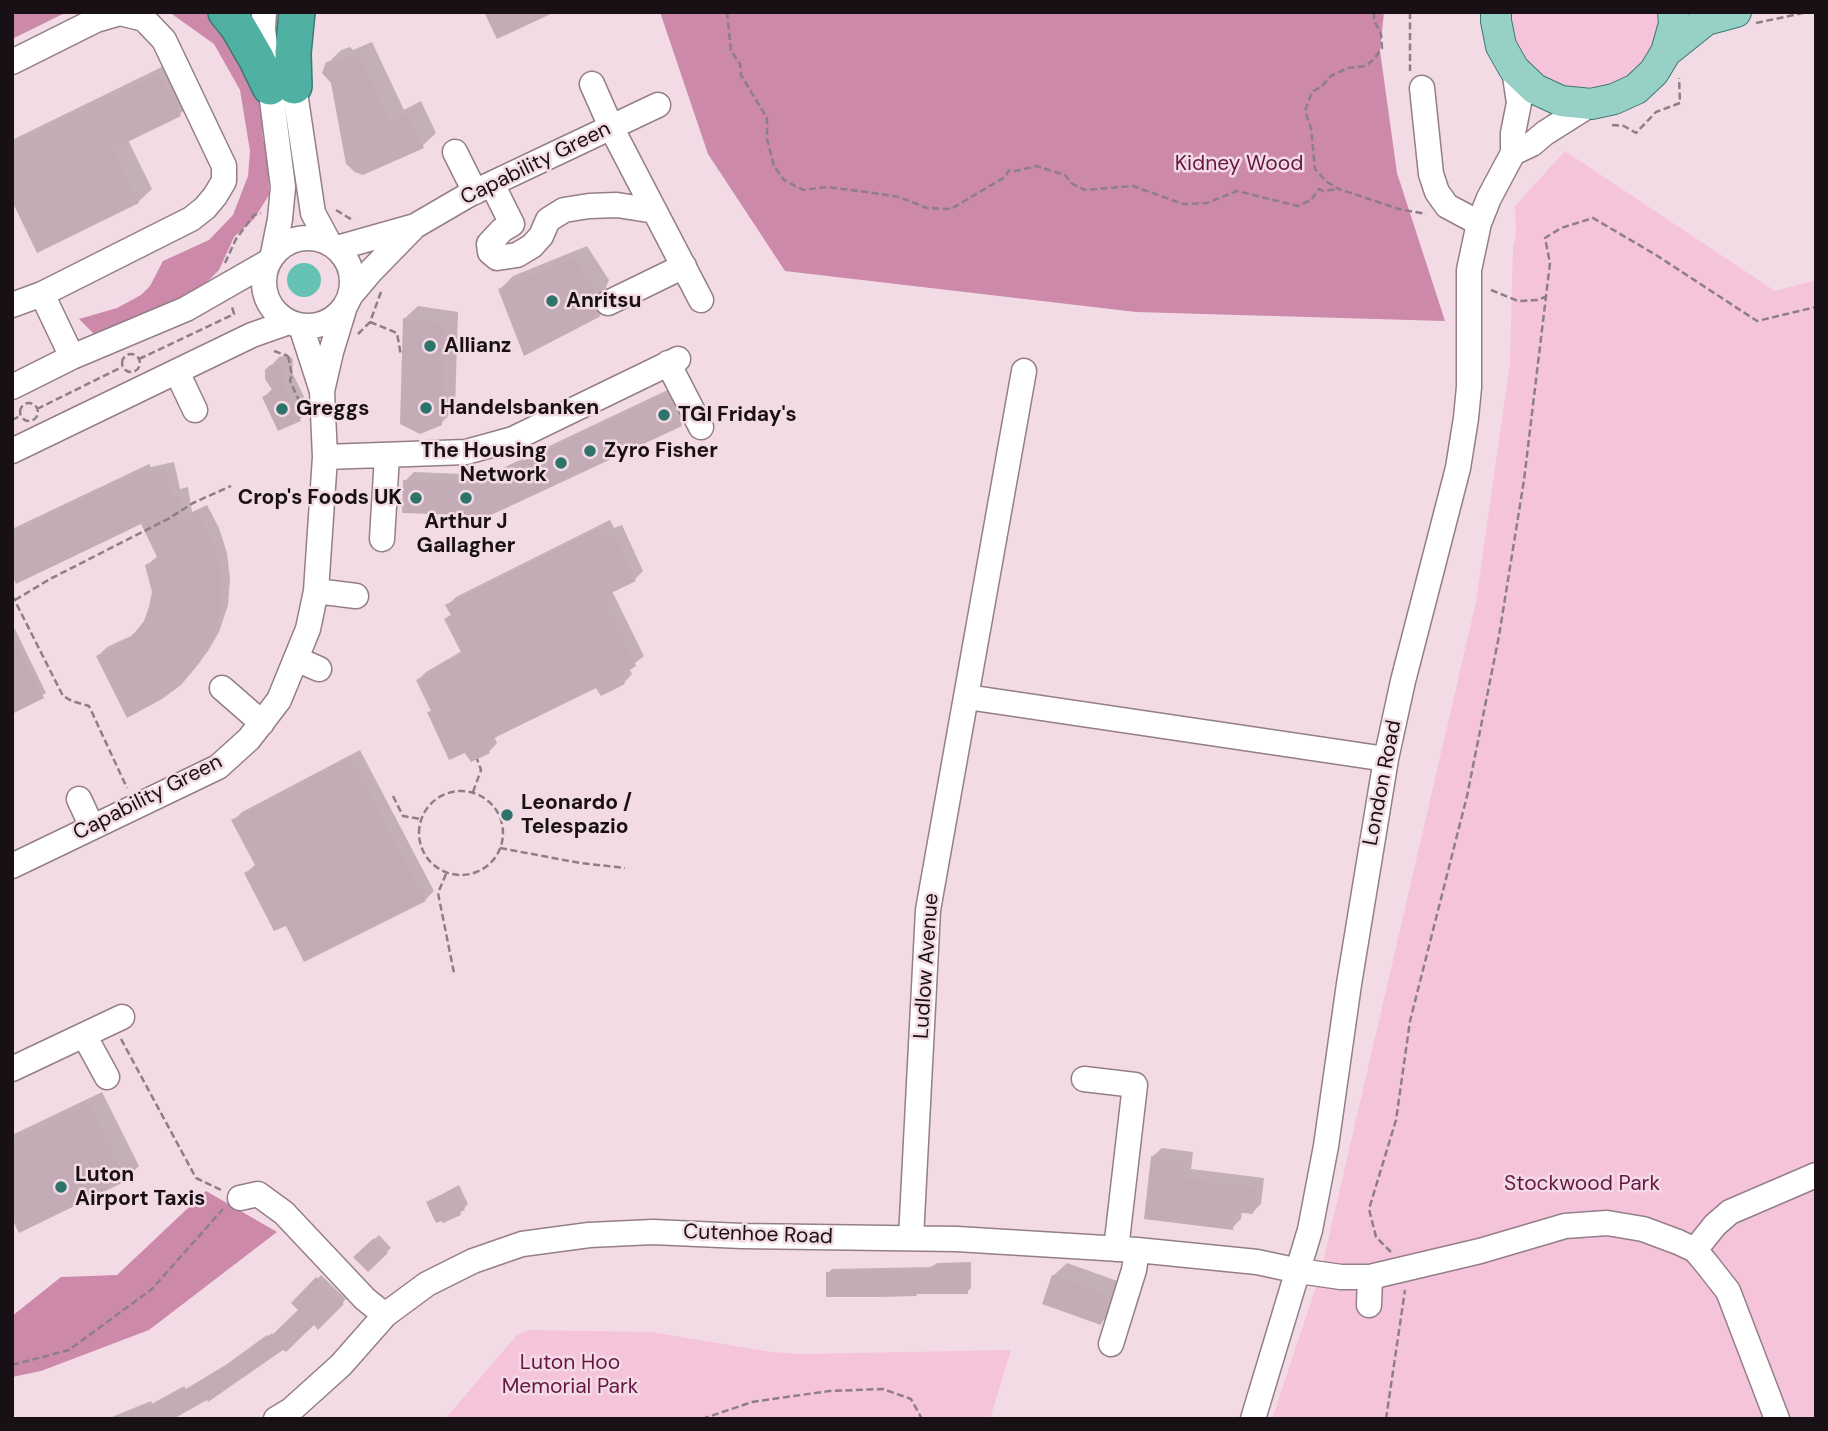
<!DOCTYPE html>
<html>
<head>
<meta charset="utf-8">
<style>
  body { margin:0 }
  #map { position:relative; width:1828px; height:1431px; overflow:hidden; background:#f3dbe5; font-family:"DM Sans",sans-serif }
  canvas { display:block }
  .frame { position:absolute; inset:0; border:14px solid #181014; pointer-events:none }
</style>
</head>
<body>
<div id="map">
<canvas width="1828" height="1431"></canvas>
<div class="frame"></div>
</div>
<script>
const context = document.querySelector('canvas').getContext('2d');
context.lineJoin = 'round';
function paint(path, color) { context.fillStyle = color; context.fill(path, 'evenodd'); }
const toPath = rows => new Path2D(rows.map(r => 'M' + r).join(''));
function trace(path, color, width, dash) { context.strokeStyle = color; context.lineWidth = width; context.lineCap = dash ? 'butt' : 'round'; context.setLineDash(dash || []); context.stroke(path); }
function drawText(font, color, halo, rows, align = 'center') {
  context.font = font + ' "DM Sans",sans-serif'; context.lineWidth = 5; context.setLineDash([]); context.textBaseline = 'middle'; context.strokeStyle = halo; context.fillStyle = color; for (const [text, x, y, turn = 0] of rows) {
    context.save(); context.translate(x, y); context.rotate((+turn || 0) * Math.PI / 180); context.textAlign = isNaN(turn) ? turn : align; if (halo) context.strokeText(text, 0, 0); context.fillText(text, 0, 0); context.restore();
  }
}
paint(toPath([
  [1505,12,1664,12,1649,58,1629,78,1602,89,1573,90,1545,81,1515,50],
  [1565,151,1775,291,1816,280,1816,1419,1272,1419,1320,1275,1476,602,1510,363,1513,247,1516,235,1515,206],
  [529,1330,651,1332,771,1352,801,1354,1011,1350,990,1419,445,1419,516,1336]
]), '#f5c4da');
paint(toPath([
  [12,12,67,12,12,39],
  [169,12,208,12,240,50,254,82,264,125,262,129,263,140,268,148,269,195,254,219,234,237,219,270,201,288,171,304,95,335,79,319,117,308,141,295,150,286,163,261,209,240,233,215,248,176,250,151,240,90,214,44],
  [660,12,1384,12,1380,51,1397,173,1445,321,1136,312,785,271,708,154],
  [206,1191,277,1232,149,1330,41,1371,12,1377,12,1316,61,1277,117,1275]
]), '#cc89a9');
paint(toPath([
  '287 280a17 17 0 1 1 34 0a17 17 0 1 1-34 0Z'
]), '#65c2b3');
paint(toPath([
  [372,42,404,110,421,101,436,133,422,146,369,172,328,63,341,50,350,47,353,50],
  [174,61,193,101,180,114,128,140,152,189,138,202,12,197,12,140],
  [587,246,609,280,606,287,607,295,613,301,600,314,525,354,500,289,513,276],
  [418,306,458,312,455,409,441,423,404,319],
  [288,355,293,359,292,372,310,409,300,419,264,397,273,388,269,368,279,357],
  [676,386,690,416,681,424,489,514,405,481,414,472,488,475],
  [174,462,180,489,188,487,192,512,207,505,219,528,227,553,230,578,228,605,219,632,208,651,190,674,98,656,107,647,131,636,146,621,154,592,147,565,159,555,142,522,12,571,12,529,149,464,151,467],
  [610,520,614,528,622,525,643,571,635,579,612,591,644,656,629,668,632,674,624,683,597,685,494,736,497,743,489,752,432,710,418,680,426,672,462,651,446,619,452,614,447,606,456,597],
  [12,623,46,693,12,712],
  [360,750,434,891,425,900,287,924,246,873,256,864,234,820,242,812],
  [102,1092,139,1166,125,1179,20,1231,12,1215,12,1135],
  [1162,1148,1193,1152,1191,1169,1264,1178,1261,1204,1252,1213,1242,1211,1241,1219,1232,1228,1153,1156],
  [459,1185,468,1204,460,1213,428,1202],
  [379,1235,391,1248,368,1270,356,1257],
  [971,1262,971,1288,967,1292,918,1292,916,1295,828,1273,832,1269,932,1267,937,1263],
  [1067,1263,1123,1283,1114,1309,1101,1323,1053,1276],
  [321,1275,346,1299,318,1328,314,1323,169,1419,107,1419,151,1401,152,1404,184,1386,186,1389,229,1363,272,1333,274,1336,301,1310,294,1303]
]), '#0003');
paint(toPath([
  [484,12,555,12,497,39],
  [358,54,390,122,407,114,424,148,363,175,355,172,346,164,331,83,322,73,326,62,336,60,339,62],
  [160,73,181,116,113,149,139,203,37,253,12,201,12,145],
  [574,258,597,294,593,301,594,309,601,316,524,356,498,289],
  [403,318,445,325,442,425,420,434,400,424],
  [278,364,283,369,285,376,283,383,301,421,278,431,262,397,273,391,265,379,265,370,270,365],
  [667,394,682,426,489,516,402,513,403,480,478,483],
  [166,469,172,497,180,495,184,519,198,513,211,537,219,562,222,587,220,615,211,643,200,662,181,685,162,699,127,718,96,656,121,644,134,634,144,621,149,607,152,592,145,565,158,559,141,524,16,584,12,575,12,532,141,471,142,475],
  [601,527,605,535,613,532,636,581,603,597,636,666,620,676,625,684,601,696,596,688,484,743,490,753,471,762,465,753,449,760,427,712,431,711,416,680,462,654,444,619,451,615,445,605],
  [12,634,44,698,12,714],
  [351,758,426,901,304,962,286,926,274,931,244,873,256,867,231,820],
  [89,1104,126,1181,19,1233,12,1219,12,1141],
  [1151,1156,1185,1160,1183,1178,1257,1187,1253,1214,1235,1212,1233,1230,1144,1219],
  [455,1188,465,1210,460,1212,461,1215,443,1223,441,1221,436,1223,426,1202],
  [374,1238,388,1253,368,1272,353,1257],
  [968,1265,968,1294,916,1294,917,1296,879,1297,826,1297,826,1272,931,1270,931,1266],
  [1052,1275,1110,1296,1101,1325,1042,1304],
  [316,1277,344,1304,318,1330,314,1325,286,1352,283,1350,208,1402,207,1400,173,1419,114,1419,147,1404,148,1406,180,1389,181,1392,223,1367,267,1335,269,1338,298,1310,291,1303]
]), '#c3acb6');
const minor = toPath([
  [264,12,263,29,283,187,280,219,273,254],
  [12,62,96,20,120,13,144,19,164,40,224,166,224,181,215,196,205,208,191,219,42,294,12,305],
  [289,72,294,86,313,213,329,243],
  [592,84,611,127,701,300],
  [1422,88,1431,174,1437,192,1447,206,1479,223],
  [455,152,475,192],
  [1513,153,1532,144,1545,133,1591,104],
  [492,184,512,224,502,230,489,244,490,252,497,258,517,255,532,246,541,236,548,220,564,210,589,206,617,205,655,211],
  '264 282a44 44 0 1 1 88 0a44 44 0 1 1-88 0Z',
  [337,248,415,226,470,194,658,105],
  [42,294,72,357],
  [350,296,371,271,412,229],
  [608,303,684,266],
  [301,326,322,391],
  [668,363,701,427],
  [177,372,195,410],
  [12,387,72,357,186,309,268,262],
  [12,451,252,335,289,322],
  [325,457,466,452,513,439,678,359],
  [382,539,387,456],
  [316,591,356,596],
  [296,659,319,669],
  [222,688,262,723],
  [967,697,1386,759],
  [79,799,92,827],
  [12,866,218,767,249,739,279,700,308,629,316,591,325,457,322,391,331,352,345,306],
  [84,1035,107,1077],
  [12,1069,122,1017],
  [1084,1079,1135,1085,1116,1249],
  [240,1198,258,1194,284,1213,365,1299,385,1315],
  [911,1238,928,910,1024,371],
  [1695,1250,1715,1225,1730,1212,1816,1175],
  [1369,1305,1370,1277],
  [1111,1344,1134,1270,1137,1250],
  [276,1419,291,1410,341,1365,385,1315,427,1284,473,1261,522,1244,589,1235,653,1232,742,1236,957,1239,1137,1250,1257,1262,1299,1271,1341,1277,1370,1277,1480,1251,1565,1226,1607,1223,1643,1229,1678,1242,1695,1250,1706,1263,1728,1291,1777,1419],
  [1253,1419,1310,1230,1326,1146,1349,984,1386,759,1403,681,1458,468,1466,418,1469,387,1469,270,1479,223,1489,198,1513,153,1513,133,1519,103,1514,69]
]);
const major = toPath([
  [1496,12,1496,21,1501,46,1514,69,1535,89,1561,101,1591,104,1614,99,1636,89,1654,72,1666,52,1674,24,1673,12],
  [1666,52,1706,20,1736,12]
]);
const highway = toPath([
  [226,12,238,27,256,58,270,87],
  [294,86,293,53,297,12]
]);
trace(minor, '#947e88', 27);
trace(major, '#3c7970', 32);
trace(highway, '#3c7970', 38);
trace(toPath([
  [727,12,731,51,740,64,741,75,767,118,767,139,774,166,784,180,803,190,827,187,874,193,899,197,927,208,951,209,1005,177,1009,170,1015,171,1036,166,1065,175,1071,183,1085,190,1133,186,1183,204,1207,203,1237,191,1298,206,1311,200,1319,189,1323,191,1339,189],
  [1374,12,1374,20,1381,34,1382,48,1374,59,1366,66,1348,68,1331,76,1322,86,1312,92,1305,111,1311,128,1315,169,1327,182,1339,189,1399,209,1426,214],
  [1410,12,1410,71],
  [1756,23,1808,12],
  [1612,125,1624,126,1636,133,1656,112,1680,103,1679,78],
  [336,210,354,221],
  [225,263,236,239,254,215,261,213],
  [1491,290,1518,301,1538,300,1545,297],
  [370,322,397,333,401,356],
  [358,334,370,322,381,292],
  [274,351,288,356],
  '122 363a9 9 0 1 1 18 0a9 9 0 1 1-18 0Z',
  [288,356,292,375,290,381,301,405],
  [139,359,234,314,232,307],
  '20 412a9 9 0 1 1 18 0a9 9 0 1 1-18 0Z',
  [37,409,122,367],
  [12,420,20,416],
  [12,595,63,696,72,701,89,706,127,788],
  [15,600,50,579,168,519,193,503,231,486],
  '419 833a42 42 0 1 1 84 0a42 42 0 1 1-84 0Z',
  [473,792,481,770,477,759],
  [393,796,403,816,421,819],
  [500,848,580,863,625,868],
  [446,874,438,893,454,973],
  [121,1039,196,1178,221,1190],
  [1391,1252,1376,1237,1369,1209,1396,1120,1410,1021,1467,796,1499,636,1524,480,1550,263,1545,238,1561,228,1593,218,1656,255,1757,321,1816,307],
  [12,1365,69,1350,152,1289,223,1209],
  [702,1419,752,1402,829,1391,883,1389,911,1399,922,1419],
  [1386,1419,1405,1290]
]), '#8e7e85', 2.5, [7, 3.5]);
trace(minor, '#fff', 24);
trace(major, '#96d0c7', 30);
trace(highway, '#50b1a2', 35);
for (const [x, y, r, color] of [
  [552,301,7,"#2d7369"],
  [430,346,7,"#2d7369"],
  [426,408,7,"#2d7369"],
  [282,409,7,"#2d7369"],
  [664,415,7,"#2d7369"],
  [590,451,7,"#2d7369"],
  [561,463,7,"#2d7369"],
  [416,498,7,"#2d7369"],
  [466,498,7,"#2d7369"],
  [507,815,7,"#2d7369"],
  [61,1187,7,"#2d7369"]
]) { const dot = new Path2D(); dot.arc(x, y, r, 0, 2 * Math.PI); context.fillStyle = color; context.fill(dot); trace(dot, '#f3dbe5', 2.5); }
drawText('21px', '#181014', '#f3dbe5', [
  ["Capability Green",536,164,-26],
  ["London Road",1383,783,-79],
  ["Capability Green",148,798,-27],
  ["Ludlow Avenue",927,966,-86],
  ["Cutenhoe Road",758,1235,2]
]);
drawText('21px', '#661644', '#f3dbe5', [
  ["Kidney Wood",1239,164],
  ["Stockwood Park",1582,1184],
  ["Luton Hoo",570,1363],
  ["Memorial Park",570,1387]
]);
drawText('bold 21px', '#181014', '#f3dbe5', [
  ["Anritsu",566,301],
  ["Allianz",444,346],
  ["Handelsbanken",440,408],
  ["Greggs",296,409],
  ["TGI Friday's",678,415],
  ["The Housing",547,451,"right"],
  ["Network",547,475,"right"],
  ["Zyro Fisher",604,451],
  ["Crop's Foods UK",402,498,"right"],
  ["Arthur J",466,522,"center"],
  ["Gallagher",466,546,"center"],
  ["Leonardo /",521,803],
  ["Telespazio",521,827],
  ["Luton",75,1175],
  ["Airport Taxis",75,1199]
], 'left');
</script>
</body>
</html>
